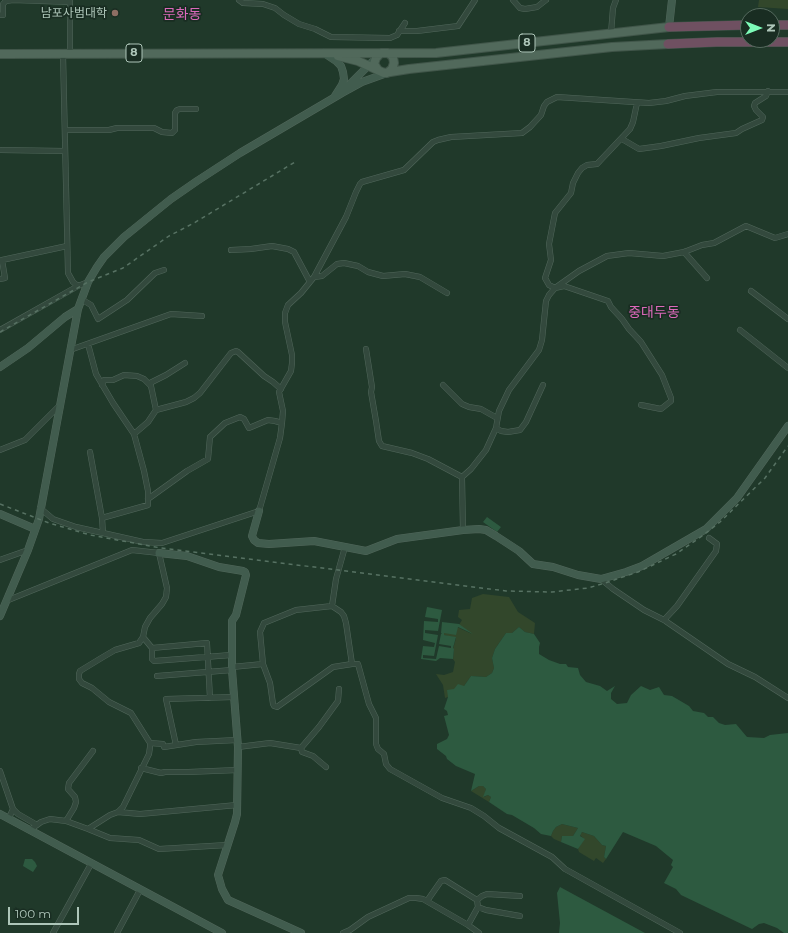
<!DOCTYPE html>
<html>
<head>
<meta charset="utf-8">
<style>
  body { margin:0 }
  #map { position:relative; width:788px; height:933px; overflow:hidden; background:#20392a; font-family:Montserrat,sans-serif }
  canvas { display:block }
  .north { position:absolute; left:740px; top:8px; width:40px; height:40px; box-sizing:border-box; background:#192d22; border:1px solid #556a5e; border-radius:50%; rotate:90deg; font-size:11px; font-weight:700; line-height:16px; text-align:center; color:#aec6b9 }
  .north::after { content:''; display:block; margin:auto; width:14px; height:18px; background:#7dfbb8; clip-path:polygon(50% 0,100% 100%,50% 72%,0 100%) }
  .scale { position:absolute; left:8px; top:907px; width:71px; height:18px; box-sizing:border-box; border:2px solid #aec6b9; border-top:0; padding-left:5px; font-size:12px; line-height:14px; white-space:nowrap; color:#aec6b9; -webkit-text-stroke:3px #192d22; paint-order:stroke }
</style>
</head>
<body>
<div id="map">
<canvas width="788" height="933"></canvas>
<div class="north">N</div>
<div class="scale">100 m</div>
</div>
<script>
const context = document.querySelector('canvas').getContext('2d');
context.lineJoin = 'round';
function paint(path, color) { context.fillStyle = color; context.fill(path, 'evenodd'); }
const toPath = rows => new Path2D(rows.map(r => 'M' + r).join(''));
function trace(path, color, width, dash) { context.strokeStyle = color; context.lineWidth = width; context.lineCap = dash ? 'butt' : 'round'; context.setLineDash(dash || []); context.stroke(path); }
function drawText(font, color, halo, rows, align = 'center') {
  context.font = font + ' Montserrat,"Noto Sans KR",sans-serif'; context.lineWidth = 3.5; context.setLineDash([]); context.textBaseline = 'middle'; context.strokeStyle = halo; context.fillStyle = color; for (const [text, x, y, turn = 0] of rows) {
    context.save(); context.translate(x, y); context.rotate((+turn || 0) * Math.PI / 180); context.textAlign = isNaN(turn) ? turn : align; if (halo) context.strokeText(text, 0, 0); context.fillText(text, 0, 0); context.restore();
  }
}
paint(toPath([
  [759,0,788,0,788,9,758,7],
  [483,594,509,597,518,612,535,623,534,634,525,632,519,627,512,633,506,633,495,649,492,658,494,668,492,673,486,677,471,676,464,686,448,697,445,698,443,685,436,674,444,675,453,672,455,662,453,659,454,649,453,649,456,638,444,635,444,633,457,627,472,634,459,625,462,620,458,617,459,610,470,609,472,598],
  [479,786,483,786,486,789,484,797,488,795,491,797,489,802,471,791],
  [562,824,578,828,573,836,562,836,561,842,554,839,551,836,553,831,556,827],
  [582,832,594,836,602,845,606,846,604,857,606,859,603,863,596,858,594,861,579,852,578,849,584,839,580,835]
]), '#32472b');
paint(toPath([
  [487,517,501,527,497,532,483,522],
  [427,607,442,610,438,631,425,630,425,633,438,635,434,656,423,655,423,658,436,659,439,646,451,648,451,646,439,644,441,634,442,634,441,633,442,622,459,624,473,634,458,627,456,635,444,633,444,635,456,637,453,648,454,649,453,659,440,658,436,661,421,659,423,646,434,647,435,643,423,640,424,621,438,622,438,619,425,617],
  [519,627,525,632,534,634,540,643,539,647,539,654,549,660,560,664,566,664,568,667,578,668,580,675,586,682,600,686,607,691,615,686,611,693,611,699,617,704,627,703,631,695,641,686,650,690,659,687,664,695,672,696,689,706,693,711,704,713,708,717,713,717,719,723,725,725,736,724,747,737,764,738,770,735,788,733,788,933,784,933,777,928,764,923,759,924,752,929,681,895,676,889,664,883,673,867,671,865,673,860,656,846,623,832,606,859,604,857,606,846,602,845,594,836,582,832,580,836,585,839,578,849,561,842,562,836,573,836,578,828,562,824,556,827,553,831,551,836,541,834,534,828,512,815,507,814,489,802,491,797,488,795,483,797,486,789,483,786,479,786,471,791,475,774,456,766,447,759,446,756,437,749,437,744,447,739,449,735,444,716,448,715,447,711,444,709,448,697,447,690,454,689,458,684,464,686,471,676,486,677,492,673,494,668,492,658,495,649,506,633,512,633],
  [25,859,32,859,35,862,37,866,33,872,23,866],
  [560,887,645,933,559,933,560,923,557,893]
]), '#2d5a40');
const street = toPath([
  [239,0,243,3,263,4,275,8,284,15,299,24,315,29,331,37,390,38,397,35,405,23],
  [513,0,520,8,525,9,537,7,546,0],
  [0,15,3,15,3,4,6,1,13,0,70,2],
  [399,31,417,31,458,26,475,0],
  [611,33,613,8,616,0],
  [63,54,68,273,73,282,78,286],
  [70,54,70,1],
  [637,103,633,122,630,129,597,164,587,165,582,168,578,173,573,183,571,193,555,213,549,244,551,260,545,278,549,285,555,288,564,286,608,301,611,307,622,319,629,329,641,342,662,375,671,398,671,401,661,409,641,405],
  [65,130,109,130,117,128,154,128,162,132,172,133,175,130,175,113,177,110,180,109,196,109],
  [622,139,639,149,661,146,699,138,736,133,742,129,762,120,763,117,756,110,754,106,755,103,766,96,768,91],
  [0,150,65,151],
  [231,250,251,249,272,246,288,249,294,252,310,282],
  [684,252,707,278],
  [314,277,322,276,337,264,344,263,358,266,368,272,383,276,405,274,420,277,447,293],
  [0,279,5,278,2,260,67,246],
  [751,291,788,319],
  [81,299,91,305,98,319,127,300,155,273,164,270],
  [0,330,78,286,88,282],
  [740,330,788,368],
  [88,344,96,374,113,403,134,434,144,471,148,491,148,505,102,518],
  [366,349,372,387,371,392,376,421,379,441,382,446,412,453,428,459,462,477],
  [70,350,171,314,202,316],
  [150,383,166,375,185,363],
  [102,385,104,380,113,380,124,375,137,376,144,379,151,386,156,410],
  [443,385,462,404,469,407,481,409,497,418],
  [496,428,501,431,508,432,520,430,526,422,543,385],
  [134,434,148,422,156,410,186,402,194,398,200,393,231,353,236,351,238,352,264,376,273,382,281,389],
  [0,450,25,440,59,406],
  [148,499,187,471,208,459,210,437,225,423,240,417,244,419,249,428,268,420,275,421,282,423],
  [40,508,53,519,76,527,103,533,102,518,90,452],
  [463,530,462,477,471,469,486,450,496,428,499,411,509,390,539,350,542,340,546,301,549,295,555,288,579,271,607,256,629,253,663,256,684,252,702,245,714,243,746,226,775,238,788,234],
  [103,533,143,542,162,543,259,511,280,438,282,423,283,411,279,392,291,371,292,363,292,355,285,322,285,313,288,305,301,293,314,277,346,217,356,192,360,184,362,182,404,170,433,142,438,140,451,137,522,133,530,127,541,115,544,106,547,102,557,97,649,103,666,101,685,96,717,92,788,92],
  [0,560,28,550],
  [601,579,613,589,644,610,664,620,728,664,755,677,788,698],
  [6,601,132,550,159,553,167,588,166,597,162,604,150,618,145,627,143,637,139,643,115,650,103,657,80,671,79,674,79,679,82,683,92,688,109,702,131,713,150,743,150,747,149,754,123,807,118,812,110,815,88,829,110,838,139,840,159,849,227,845],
  [332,606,336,579,345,547],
  [664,620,677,606,716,551,717,544,709,538],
  [143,637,152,648,152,659,154,661,231,655],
  [152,648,207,643,210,698],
  [352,664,333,667,277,707,274,706,273,704,270,683,263,664,260,632,264,623,296,610,332,606,341,612,344,616,346,623,352,664,358,664,369,704,376,718,376,744,378,749,384,754,386,764,390,769,442,798,471,808,484,816,499,828,552,857,565,869,680,933],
  [232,667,263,664],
  [157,676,232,670],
  [150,743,163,744,164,747,196,742,237,740],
  [176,745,166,699,234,697],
  [238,747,270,743,301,748,302,752,313,756,326,767],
  [301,748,319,727,338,701,339,689],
  [141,768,161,773,165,772,188,772,238,770],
  [0,771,13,809,9,818],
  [13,809,18,814,37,825],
  [118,812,140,814,237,805],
  [66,821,74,808,76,802,75,797,68,789,69,783,93,751],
  [30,830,41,822,50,819,66,821,88,829],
  [477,900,482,896,487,894,520,896],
  [427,901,441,881,445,880,477,900,478,907,468,925],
  [478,907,486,910,520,916],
  [53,933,91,864],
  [117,933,140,890],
  [343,933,350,930,368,917,409,898,416,898,423,899,468,925,479,933]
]);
const secondary = toPath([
  [669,27,672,0],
  [324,53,336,61,341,66,343,72,344,79,342,85,335,96],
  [347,87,372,62],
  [0,367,28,348,65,317,78,309],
  [259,511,252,536,254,540,258,543,269,544,314,541,366,551,397,539,463,530,479,529,486,530,496,536,519,551,533,564,553,567,578,575,601,579,626,572,642,566,706,529,737,498,788,426],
  [0,514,35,529],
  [159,553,187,556,219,567,243,571,245,572,246,575,236,615,232,621,232,670,238,747,237,814,235,822,218,875,222,889,228,900,301,933],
  [0,616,28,550,39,519,78,309,88,282,97,267,104,257,124,237,171,199,197,181,240,153,342,93,362,82,387,73],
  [0,814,222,933]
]);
const primary = toPath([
  [0,54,436,53,669,27],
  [338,56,358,61,384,73,409,69,612,47,668,44],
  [378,70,374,64,376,58,381,53,388,53,393,57,394,63,392,69,387,73]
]);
const highway = toPath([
  [772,25,788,25],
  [669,27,748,25],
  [668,44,717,42,788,42]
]);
trace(street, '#51675b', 6);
trace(secondary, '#51675b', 8);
trace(primary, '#405549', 10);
trace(highway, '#3e5348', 10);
trace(street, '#33493d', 5);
trace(secondary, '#415c4e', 7);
trace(primary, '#51695b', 8);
trace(highway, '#6f5061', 9);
trace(toPath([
  [0,332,88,282,123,268,169,236,194,223,295,162],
  [0,504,49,523,90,535,161,548,506,591,552,592,588,588,605,583,638,572,676,554,702,536,720,522,765,478,788,446]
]), '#577263', 1.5, [4, 4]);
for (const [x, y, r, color] of [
  [115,13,4,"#8d6e63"]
]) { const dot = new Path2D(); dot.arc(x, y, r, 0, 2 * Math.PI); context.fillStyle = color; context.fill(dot); trace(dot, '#192d22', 1.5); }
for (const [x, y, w] of [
  [527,43,16],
  [134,53,16]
]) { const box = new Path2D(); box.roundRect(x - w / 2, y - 9, w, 18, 3); context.fillStyle = '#192d22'; context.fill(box); trace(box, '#aec6b9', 1); }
drawText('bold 11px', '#aec6b9', null, [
  ["8",527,43],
  ["8",134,53]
]);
drawText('12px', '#aec6b9', '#192d22', [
  ["남포사범대학",107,13]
], 'right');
drawText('14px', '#db69ba', '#192d22', [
  ["문화동",182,15],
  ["중대두동",654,313]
]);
</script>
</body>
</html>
